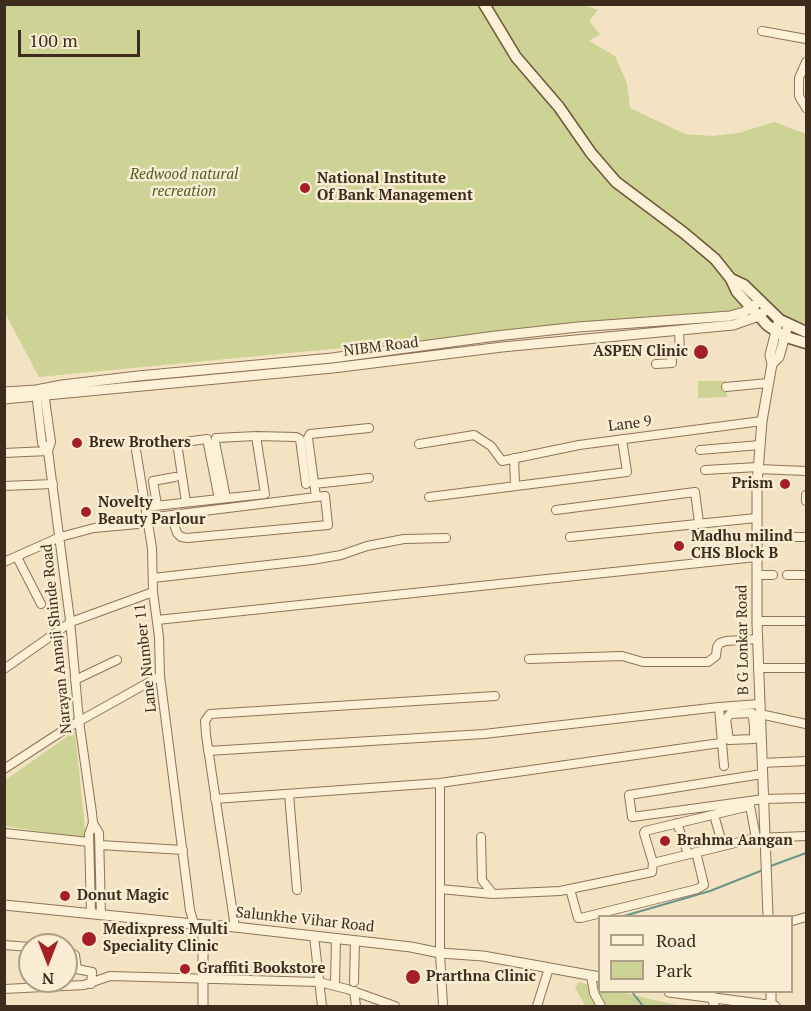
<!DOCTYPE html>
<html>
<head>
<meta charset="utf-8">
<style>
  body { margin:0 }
  #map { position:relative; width:811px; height:1011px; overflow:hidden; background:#f3e3c2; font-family:"PT Serif",serif }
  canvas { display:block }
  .frame { position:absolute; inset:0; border:6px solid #3d2b1d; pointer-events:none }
  .legend { position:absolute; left:598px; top:915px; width:195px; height:78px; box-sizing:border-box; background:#f9edd3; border:2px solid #ae9f8a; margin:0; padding:8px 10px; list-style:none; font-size:18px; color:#3d2b1d }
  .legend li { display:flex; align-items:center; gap:12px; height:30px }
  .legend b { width:30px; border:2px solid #ae9f8a }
  .north { position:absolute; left:18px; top:933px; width:60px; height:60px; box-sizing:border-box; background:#f9edd3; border:2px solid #ae9f8a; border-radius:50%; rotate:180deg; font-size:16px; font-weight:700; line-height:24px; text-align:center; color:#3d2b1d }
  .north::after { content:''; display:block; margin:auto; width:21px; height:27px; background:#a52025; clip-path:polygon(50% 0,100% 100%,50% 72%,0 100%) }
  .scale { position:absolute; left:18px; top:30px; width:122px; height:27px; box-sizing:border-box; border:3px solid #3d2b1d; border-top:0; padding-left:8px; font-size:18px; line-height:21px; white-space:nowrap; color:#3d2b1d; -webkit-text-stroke:4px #f9edd3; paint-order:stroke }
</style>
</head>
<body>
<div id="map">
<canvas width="811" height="1011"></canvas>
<div class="frame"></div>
<ul class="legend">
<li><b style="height:8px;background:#fcf0d7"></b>Road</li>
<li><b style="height:16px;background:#cdd295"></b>Park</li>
</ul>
<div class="north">N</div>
<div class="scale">100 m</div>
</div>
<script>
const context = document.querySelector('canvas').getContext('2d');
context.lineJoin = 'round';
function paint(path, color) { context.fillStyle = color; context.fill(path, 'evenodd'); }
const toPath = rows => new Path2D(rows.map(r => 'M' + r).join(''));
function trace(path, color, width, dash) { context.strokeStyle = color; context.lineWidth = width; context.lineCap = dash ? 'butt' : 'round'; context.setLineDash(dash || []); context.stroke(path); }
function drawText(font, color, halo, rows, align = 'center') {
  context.font = font + ' "PT Serif",serif'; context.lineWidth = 5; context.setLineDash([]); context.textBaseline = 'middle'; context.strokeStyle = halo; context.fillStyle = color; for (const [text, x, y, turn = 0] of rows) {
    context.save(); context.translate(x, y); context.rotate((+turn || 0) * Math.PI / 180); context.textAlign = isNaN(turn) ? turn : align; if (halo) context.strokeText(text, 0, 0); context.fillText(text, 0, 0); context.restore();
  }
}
paint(toPath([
  [582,4,598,10,589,21,600,34,589,41,615,56,627,83,630,108,685,134,712,136,739,133,774,122,806,134,806,323,739,310,39,377,5,313,4,5],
  [698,381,726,381,727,397,698,398],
  [75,731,86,839,5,826,4,781],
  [579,982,599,987,600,992,620,992,676,1005,700,1006,585,1006,575,987]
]), '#cdd295');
trace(toPath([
  [768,867,806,853],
  [624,916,710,891,763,870],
  [600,945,600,946],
  [632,992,643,1006]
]), '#6a9589', 2);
const minor = toPath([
  [762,31,806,39],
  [806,62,799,78,799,96,806,108],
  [656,364,672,363,671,351,680,351,679,331],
  [726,387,768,383],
  [36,392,42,443,48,451],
  [44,392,51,442,48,451,70,620,79,721,92,813,93,823,89,834,91,913],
  [135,444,152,548,153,592,159,637,160,676,190,910,194,924],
  [419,444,474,435,491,446,502,461,579,445,762,421],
  [700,450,760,445],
  [4,453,48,451],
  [514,458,515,485],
  [758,469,806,471],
  [705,470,758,467],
  [314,484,369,478],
  [4,486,53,484],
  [806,495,806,501],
  [429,497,627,472,622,439],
  [226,498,215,442,216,438,256,436],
  [186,502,177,443,207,439,219,499],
  [157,505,153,481,175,477],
  [146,507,265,494,256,436,296,437,300,439,306,484],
  [556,510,695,492,699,523],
  [171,515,177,533,181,537,187,538,328,525,325,496,316,497],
  [148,518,316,497,308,438,310,434,369,428],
  [570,537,756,518],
  [756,537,806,537],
  [17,557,41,604],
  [4,562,60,537,94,528,149,523],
  [757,575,773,575],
  [787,575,806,575],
  [153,578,312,560,341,555,367,546,404,539,446,538],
  [157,620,756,557],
  [757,621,806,621],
  [529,659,622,656,643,662,708,662,716,656,717,647,720,643,726,641,757,639],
  [758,668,806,668],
  [4,669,71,622,153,592],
  [75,680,117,660],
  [760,714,806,724],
  [754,725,752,713,730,714,726,719,729,740,754,739,754,725,760,724],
  [722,743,724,766],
  [208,751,484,734,719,707],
  [762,763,806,761],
  [4,769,67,728,160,676],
  [762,774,629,795,632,817,764,799,805,798],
  [440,783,440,953,443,1006],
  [289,794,297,890],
  [215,799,440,783,713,744,722,743,719,707,759,704],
  [714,815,723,846],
  [93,823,99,833,101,914],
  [677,823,688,854],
  [4,833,89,842],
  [481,837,482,880,493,894],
  [100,845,183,850],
  [653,863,644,833,645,831,750,806,756,838],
  [440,889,493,894,560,891,652,872,653,863,756,838,806,836],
  [570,889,578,918,581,918,697,889,704,885,696,852],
  [792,921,806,917],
  [235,927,206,735,205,721,210,714,495,696],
  [314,936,322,1006],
  [4,945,30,947],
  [66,950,75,955,77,969,92,972,91,984],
  [591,975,594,993,601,1006],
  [354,982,355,941],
  [335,985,336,938],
  [4,989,84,985,110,976,319,982,347,989,395,1006],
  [354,991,356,1006],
  [711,992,711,998,715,1006],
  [537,1006,549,968]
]);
const tertiary = toPath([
  [772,364,779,357,788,325],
  [4,392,36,390,62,385,138,376,332,358,496,336,578,327,730,316,744,312,756,304],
  [4,399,333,368,502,347,733,325,759,316,768,308],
  [4,905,194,924,235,927,411,947,440,953,483,956,600,977],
  [768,916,757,623,757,484,762,421,772,364,770,355,779,319],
  [203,925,203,1006],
  [669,992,775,1006],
  [771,1006,771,992]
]);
const secondary = toPath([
  [484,4,516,57,559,107,591,153,616,182,684,233,715,259,731,279,737,292,767,325,783,336,806,343],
  [731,279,744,285,780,320,806,332]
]);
trace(minor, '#8f7357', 10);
trace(tertiary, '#8f7357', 11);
trace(secondary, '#71543a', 13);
trace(minor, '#fcf0d7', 8);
trace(tertiary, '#fcf0d7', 9);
trace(secondary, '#fcf0d7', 10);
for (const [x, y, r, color] of [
  [305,188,6,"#a52025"],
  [701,352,8,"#a52025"],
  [77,443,6,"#a52025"],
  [785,484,6,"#a52025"],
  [86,512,6,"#a52025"],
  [679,546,6,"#a52025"],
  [665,841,6,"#a52025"],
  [65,896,6,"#a52025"],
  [89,939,8,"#a52025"],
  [185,969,6,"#a52025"],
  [413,977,8,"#a52025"]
]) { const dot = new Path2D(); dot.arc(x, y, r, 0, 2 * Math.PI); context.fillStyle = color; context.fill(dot); trace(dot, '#f9edd3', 2); }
drawText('italic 15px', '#4f5c21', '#f9edd3', [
  ["Redwood natural",184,175],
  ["recreation",184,192]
]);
drawText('bold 15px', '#3d2b1d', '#f9edd3', [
  ["National Institute",317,179],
  ["Of Bank Management",317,196],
  ["ASPEN Clinic",688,352,"right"],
  ["Brew Brothers",89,443],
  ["Prism",773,484,"right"],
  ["Novelty",98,503],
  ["Beauty Parlour",98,520],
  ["Madhu milind",691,537],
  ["CHS Block B",691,554],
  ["Brahma Aangan",677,841],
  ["Donut Magic",77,896],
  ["Medixpress Multi",103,930],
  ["Speciality Clinic",103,947],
  ["Graffiti Bookstore",197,969],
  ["Prarthna Clinic",426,977]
], 'left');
drawText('15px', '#3d2b1d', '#f9edd3', [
  ["NIBM Road",381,347,-7],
  ["Lane 9",630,424,-7],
  ["Narayan Annaji Shinde Road",57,639,-96],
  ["B G Lonkar Road",743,640,-91],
  ["Lane Number 11",146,658,-96],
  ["Salunkhe Vihar Road",305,920,6]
]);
</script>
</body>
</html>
